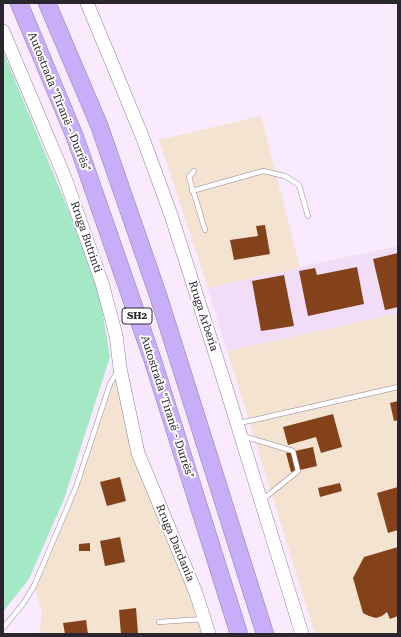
<!DOCTYPE html>
<html>
<head>
<meta charset="utf-8">
<style>
  body { margin:0 }
  #map { position:relative; width:401px; height:637px; overflow:hidden; background:#f9eafe; font-family:"Roboto Serif",serif }
  canvas { display:block }
  .frame { position:absolute; inset:0; border:4px solid #2b262d; pointer-events:none }
</style>
</head>
<body>
<div id="map">
<canvas width="401" height="637"></canvas>
<div class="frame"></div>
</div>
<script>
const context = document.querySelector('canvas').getContext('2d');
context.lineJoin = 'round';
function paint(path, color) { context.fillStyle = color; context.fill(path, 'evenodd'); }
const toPath = rows => new Path2D(rows.map(r => 'M' + r).join(''));
function trace(path, color, width, dash) { context.strokeStyle = color; context.lineWidth = width; context.lineCap = dash ? 'butt' : 'round'; context.setLineDash(dash || []); context.stroke(path); }
function drawText(font, color, halo, rows, align = 'center') {
  context.font = font + ' "Roboto Serif",serif'; context.lineWidth = 4; context.setLineDash([]); context.textBaseline = 'middle'; context.strokeStyle = halo; context.fillStyle = color; for (const [text, x, y, turn = 0] of rows) {
    context.save(); context.translate(x, y); context.rotate((+turn || 0) * Math.PI / 180); context.textAlign = isNaN(turn) ? turn : align; if (halo) context.strokeText(text, 0, 0); context.fillText(text, 0, 0); context.restore();
  }
}
paint(toPath([
  [261,116,300,267,398,246,398,634,315,634,208,288,159,140],
  [120,368,138,453,209,634,39,634,42,612,34,586,76,487,110,384]
]), '#f4e3d1');
paint(toPath([
  [398,246,398,314,369,319,328,329,227,351,208,288]
]), '#f1ddf8');
paint(toPath([
  [3,51,72,219,99,291,110,357,64,499,29,579,3,612]
]), '#a4e8c6');
paint(toPath([
  [265,225,270,254,234,260,230,240,258,236,256,226],
  [398,253,398,307,385,310,373,259],
  [357,267,364,304,308,316,299,271,315,268,317,275],
  [284,275,294,326,261,331,252,281],
  [398,401,398,420,394,421,390,403],
  [333,414,342,447,321,453,316,437,288,445,283,427],
  [313,447,317,466,291,472,286,453],
  [120,477,126,501,107,506,100,482],
  [340,483,342,491,320,497,318,488],
  [398,487,398,530,388,533,377,493],
  [120,537,125,562,105,566,100,541],
  [90,543,90,551,79,551,79,544],
  [398,547,398,616,390,619,387,612,382,616,376,618,369,616,363,613,353,578,364,557],
  [136,608,138,634,121,634,119,610],
  [86,620,88,634,65,634,63,623]
]), '#84421a');
const lane = toPath([
  [194,171,189,177,205,230],
  [192,191,263,171,285,176,299,185,308,216],
  [238,423,254,420,398,387],
  [243,436,293,451,298,471,262,500],
  [159,622,203,619],
  [3,628,23,604,34,586,76,487,110,384,118,370]
]);
const secondary = toPath([
  [87,3,112,63,142,136,171,215,223,378,302,634],
  [3,31,65,178,102,283,116,335,120,368,138,453,196,593,209,634]
]);
const highway = toPath([
  [19,3,75,137,153,361,239,634],
  [47,3,99,125,158,295,265,634]
]);
trace(lane, '#928497', 5.5);
trace(secondary, '#928497', 14);
trace(highway, '#917eb2', 18);
trace(lane, '#fff', 4.5);
trace(secondary, '#fff', 13);
trace(highway, '#c8adf9', 17);
for (const [x, y, w] of [
  [137,316,30]
]) { const box = new Path2D(); box.roundRect(x - w / 2, y - 8, w, 16, 3); context.fillStyle = '#fff'; context.fill(box); trace(box, '#2b262d', 1); }
drawText('bold 10px', '#2b262d', null, [
  ["SH2",137,316]
]);
drawText('11px', '#2b262d', '#fff', [
  ["Autostrada \"Tiranë - Durrës\"",59,102,68],
  ["Rruga Butrinti",86,237,71],
  ["Rruga Arberia",203,316,72],
  ["Autostrada \"Tiranë - Durrës\"",167,407,72],
  ["Rruga Dardania",175,543,67]
]);
</script>
</body>
</html>
